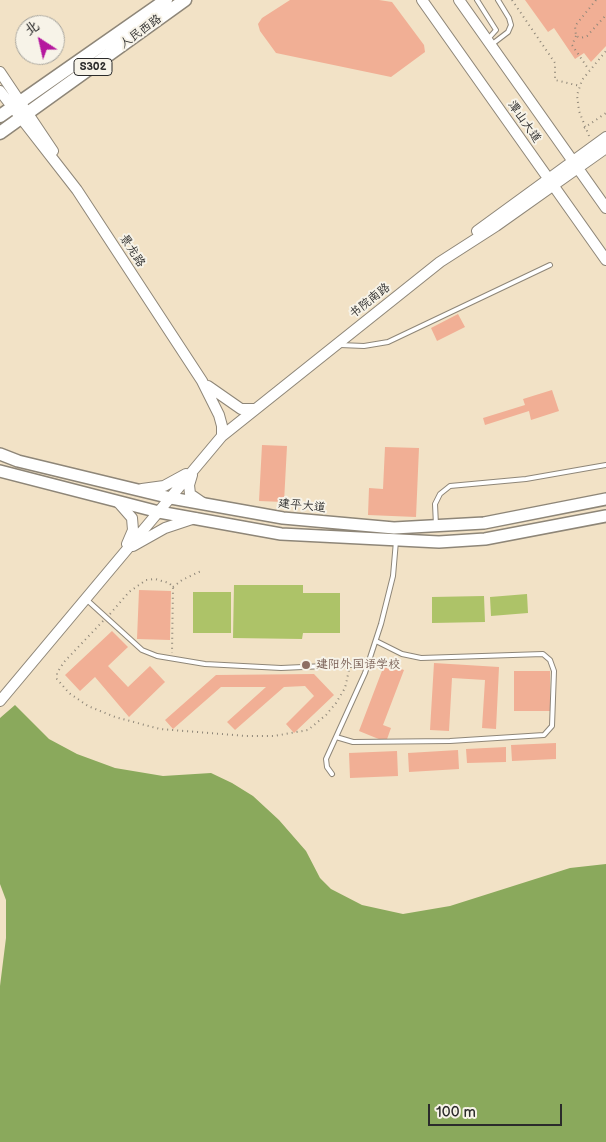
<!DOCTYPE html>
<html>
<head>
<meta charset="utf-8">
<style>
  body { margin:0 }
  #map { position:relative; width:606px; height:1142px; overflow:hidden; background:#f2e2c6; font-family:"Balsamiq Sans","LXGW WenKai TC",sans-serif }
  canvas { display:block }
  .north { position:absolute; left:15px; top:15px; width:50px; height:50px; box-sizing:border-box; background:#f7f3e8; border:1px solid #a5a39c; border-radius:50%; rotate:325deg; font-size:14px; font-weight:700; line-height:20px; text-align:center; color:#2b2b2b }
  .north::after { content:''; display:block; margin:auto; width:18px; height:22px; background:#b5179e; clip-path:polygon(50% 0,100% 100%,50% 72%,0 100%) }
  .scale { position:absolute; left:428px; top:1104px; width:134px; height:22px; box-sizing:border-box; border:2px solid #2b2b2b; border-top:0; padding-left:6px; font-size:15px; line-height:18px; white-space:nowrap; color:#2b2b2b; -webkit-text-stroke:4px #f7f3e8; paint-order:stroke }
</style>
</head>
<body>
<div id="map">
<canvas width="606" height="1142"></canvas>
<div class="north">北</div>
<div class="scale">100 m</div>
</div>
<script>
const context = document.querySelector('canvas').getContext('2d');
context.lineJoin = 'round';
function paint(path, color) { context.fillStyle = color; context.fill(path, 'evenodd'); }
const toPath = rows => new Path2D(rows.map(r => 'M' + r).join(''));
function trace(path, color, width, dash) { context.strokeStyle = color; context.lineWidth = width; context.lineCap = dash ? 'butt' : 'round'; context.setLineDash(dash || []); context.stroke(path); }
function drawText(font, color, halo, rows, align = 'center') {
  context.font = font + ' "Balsamiq Sans","LXGW WenKai TC",sans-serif'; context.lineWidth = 4; context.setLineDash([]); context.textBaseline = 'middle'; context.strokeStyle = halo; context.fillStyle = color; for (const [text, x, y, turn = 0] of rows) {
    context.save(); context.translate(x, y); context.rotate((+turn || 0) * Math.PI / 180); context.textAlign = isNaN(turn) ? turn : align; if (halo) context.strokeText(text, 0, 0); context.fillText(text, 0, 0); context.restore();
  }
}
paint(toPath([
  [234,585,303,585,303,593,340,593,340,633,303,633,302,639,233,638],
  [193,592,231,592,231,633,193,633],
  [527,594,528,613,491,616,490,597],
  [484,596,485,622,432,623,432,597]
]), '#adc368');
paint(toPath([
  [15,705,49,739,77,754,115,768,163,776,211,773,232,783,253,796,279,820,306,851,320,878,331,889,362,905,403,914,450,906,570,868,606,864,606,1142,0,1142,0,986,6,938,6,900,0,884,0,718]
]), '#8aa95c');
paint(toPath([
  [290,0,379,0,392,2,424,45,425,52,391,77,276,53,260,31,258,24,262,18],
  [525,0,606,0,606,46,591,62,584,53,575,59,554,28,548,32],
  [458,314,465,327,437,341,431,328],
  [552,390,559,411,531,420,529,411,485,425,483,418,525,405,523,399],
  [262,445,287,446,284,502,259,501],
  [385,447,419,448,416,517,368,515,369,488,383,489],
  [139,590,171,591,170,640,137,639],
  [112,631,128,647,108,666,128,687,150,666,165,682,129,717,95,677,80,691,65,675],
  [385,663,404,670,383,725,391,728,386,742,359,731],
  [434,663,499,667,496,729,482,728,485,680,452,678,449,731,430,730],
  [514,671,550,671,550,711,514,711],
  [314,674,334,695,294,733,286,724,314,696,305,686,284,687,235,730,227,722,266,687,221,687,173,729,165,720,216,675],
  [556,743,556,759,512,761,511,745],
  [506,747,506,762,467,763,466,749],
  [458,750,459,769,409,772,408,753],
  [397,751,398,776,350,778,349,753]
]), '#f1af95');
const lane = toPath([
  [477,0,496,30,488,39],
  [491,45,508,32,511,25,509,18,498,0],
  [340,345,364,346,388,342,550,265],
  [436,525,435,504,440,494,450,486,526,479,606,465],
  [87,600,142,650,157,656,205,664,281,668,369,664],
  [336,737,353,742,450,741,544,735,552,726,554,671,550,660,543,654,421,658,402,654,376,641],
  [332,774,327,767,326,759,365,673,381,624,393,576,396,541]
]);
const secondary = toPath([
  [422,0,606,260],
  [459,0,606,208],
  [0,72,53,151],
  [0,91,77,190,202,381,219,415,222,426,222,436],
  [477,231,606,137],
  [208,386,241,409,253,409],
  [192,475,189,485,190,494,203,503],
  [142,489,164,486,186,474],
  [118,502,132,518,133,530,127,544],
  [133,546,165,528,195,518],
  [0,701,222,436,440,262,496,226,606,148]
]);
const primary = toPath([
  [0,454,18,461,171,498,283,518,394,528,484,523,606,499],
  [0,471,159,512,281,534,439,542,485,539,606,516]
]);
const highway = toPath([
  [0,116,166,0],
  [0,133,185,0]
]);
trace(lane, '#8e8678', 6);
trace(secondary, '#8e8678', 12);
trace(primary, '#8e8678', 14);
trace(highway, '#8e8678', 15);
trace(toPath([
  [512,0,555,63,555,80,580,86],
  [596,0,575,26,576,36,581,38,587,36,606,15],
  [576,36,572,45,589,70],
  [584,128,606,113],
  [589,136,579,111,577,95,582,80,606,51],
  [173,587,182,580,201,571],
  [110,614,129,592,146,580,155,579,169,583,173,587,172,653],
  [103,621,64,662,57,673,57,679,69,693,88,706,115,717,160,729,246,736,274,736,308,730,326,715,336,703,345,688,349,670]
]), '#8e8678', 2, [1, 4]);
trace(lane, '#fff', 4);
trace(secondary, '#fff', 10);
trace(primary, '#fff', 11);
trace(highway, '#fff', 12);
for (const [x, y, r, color] of [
  [306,665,5,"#8d6e63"]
]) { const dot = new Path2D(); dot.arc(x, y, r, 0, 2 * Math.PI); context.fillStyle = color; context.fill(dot); trace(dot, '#f7f3e8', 2); }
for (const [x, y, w] of [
  [93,67,38]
]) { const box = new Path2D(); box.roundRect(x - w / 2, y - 8.5, w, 17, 4); context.fillStyle = '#f7f3e8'; context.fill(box); trace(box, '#2b2b2b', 1); }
drawText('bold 11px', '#2b2b2b', null, [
  ["S302",93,67]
]);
drawText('12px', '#2b2b2b', '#f7f3e8', [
  ["人民西路",141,32,-36],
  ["潭山大道",524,122,55],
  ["景龙路",132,251,57],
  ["书院南路",370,301,-38],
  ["建平大道",302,506,6]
]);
drawText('12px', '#785e54', '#f7f3e8', [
  ["建阳外国语学校",316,665]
], 'left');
</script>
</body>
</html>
